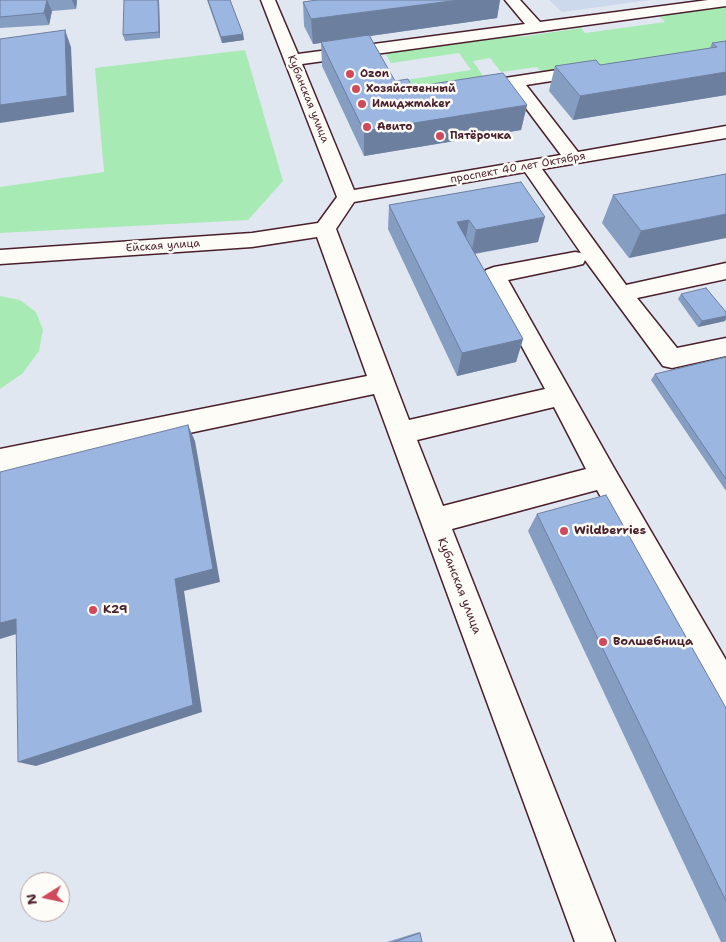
<!DOCTYPE html>
<html>
<head>
<meta charset="utf-8">
<style>
  body { margin:0 }
  #map { position:relative; width:726px; height:942px; overflow:hidden; background:#e0e7f1; font-family:"Shantell Sans",sans-serif }
  canvas { display:block }
  .north { position:absolute; left:20px; top:872px; width:50px; height:50px; box-sizing:border-box; background:#fdfcf7; border:1px solid #b5a4a5; border-radius:50%; rotate:260deg; font-size:14px; font-weight:700; line-height:20px; text-align:center; color:#4a1f2b }
  .north::after { content:''; display:block; margin:auto; width:18px; height:22px; background:#d1495b; clip-path:polygon(50% 0,100% 100%,50% 72%,0 100%) }
</style>
</head>
<body>
<div id="map">
<canvas width="726" height="942"></canvas>
<div class="north">N</div>
</div>
<script>
const context = document.querySelector('canvas').getContext('2d');
context.lineJoin = 'round';
function paint(path, color) { context.fillStyle = color; context.fill(path, 'evenodd'); }
const toPath = rows => new Path2D(rows.map(r => 'M' + r).join(''));
function trace(path, color, width, dash) { context.strokeStyle = color; context.lineWidth = width; context.lineCap = dash ? 'butt' : 'round'; context.setLineDash(dash || []); context.stroke(path); }
function drawText(font, color, halo, rows, align = 'center') {
  context.font = font + ' "Shantell Sans",sans-serif'; context.lineWidth = 5; context.setLineDash([]); context.textBaseline = 'middle'; context.strokeStyle = halo; context.fillStyle = color; for (const [text, x, y, turn = 0] of rows) {
    context.save(); context.translate(x, y); context.rotate((+turn || 0) * Math.PI / 180); context.textAlign = isNaN(turn) ? turn : align; if (halo) context.strokeText(text, 0, 0); context.fillText(text, 0, 0); context.restore();
  }
}
paint(toPath([
  [549,0,650,0,562,12]
]), '#ccd8ec');
paint(toPath([
  [723,5,726,7,726,47,543,74,537,67,501,72,490,58,473,61,487,82,414,93,406,80,471,70,459,53,391,63,384,51,516,33,520,37,581,28,585,33,665,22,657,14],
  [245,50,283,181,248,220,0,233,0,187,104,172,95,68],
  [0,296,20,300,36,312,43,330,39,351,23,373,0,389]
]), '#a8eab4');
const minor = toPath([
  [261,0,275,0,298,54,525,24,505,0,520,0,540,22,708,0,726,0,726,6,302,64,354,190,561,155,510,87,472,93,466,92,463,88,466,84,472,83,590,65,596,66,598,70,596,74,526,85,578,152,726,126,726,138,542,169,626,285,726,263,726,279,637,298,677,348,726,338,726,356,672,368,663,366,585,260,583,264,575,266,508,280,614,468,726,660,726,709,714,704,597,490,452,529,615,942,575,942,374,394,0,473,0,449,367,376,317,237,252,247,0,264,0,250,252,233,318,223,337,197,261,0],
  [525,172,581,253,575,252,494,267,486,270,483,275,545,389,409,420,336,229,354,202,525,172],
  [554,407,586,469,443,506,417,440,554,407]
]);
trace(minor, '#4a1f2b', 3);
paint(minor, '#fdfcf7');
paint(toPath([
  [0,0,77,0,76,9,52,11,49,25,0,28],
  [159,0,160,38,125,41,123,35],
  [207,0,230,0,243,34,244,40,222,43],
  [317,0,500,0,497,18,370,36,395,81,412,87,527,105,521,130,364,156,322,66,321,43,313,44,304,26,303,2],
  [726,41,726,95,573,120,549,91,555,66,600,65,710,48,712,43],
  [726,174,629,258,602,223,613,195],
  [521,182,538,242,475,254,523,339,516,362,457,376,388,229,389,205],
  [681,294,725,321,698,327,678,299],
  [726,357,726,491,651,380,655,374],
  [537,514,726,708,726,942,721,942,528,531],
  [419,932,422,942,387,942]
]), '#869dc2');
paint(toPath([
  [47,0,52,11,49,25,44,13],
  [72,0,77,0,76,9],
  [158,0,159,0,160,38,159,32],
  [459,0,500,0,497,18,313,44,311,19],
  [65,30,71,47,74,112,0,123,0,105],
  [243,34,244,40,222,43,221,37],
  [726,72,726,95,573,120,580,96],
  [527,105,521,130,364,156,364,131],
  [726,214,726,238,629,258,641,231],
  [545,217,538,242,471,254,476,230],
  [469,220,465,244,457,222],
  [726,316,726,319,725,321,698,327,702,321],
  [523,339,516,362,457,376,462,353],
  [188,425,195,441,220,582,184,591,202,712,36,766,18,762,175,579],
  [16,619,33,629,0,639,0,623]
]), '#6d7f9e');
const building = toPath([
  [0,0,47,0,44,13,0,17,0,0],
  [124,0,158,0,159,32,123,35,124,0],
  [208,0,230,0,243,34,221,37,208,0],
  [317,0,459,0,311,19,303,2,317,0],
  [65,30,67,96,0,105,0,39,65,30],
  [369,35,395,81,408,79,412,87,503,73,527,105,364,131,321,42,369,35],
  [726,41,726,72,580,96,555,66,596,60,600,65,717,47,712,43,726,41],
  [726,174,726,214,641,231,613,195,726,174],
  [521,182,545,217,476,230,469,220,457,222,523,339,462,353,389,205,521,182],
  [706,288,726,312,726,316,702,321,681,294,706,288],
  [726,357,726,479,655,374,726,357],
  [188,425,213,569,175,579,193,705,18,762,16,619,0,623,0,472,188,425],
  [606,495,726,708,726,901,537,514,606,495],
  [420,933,422,942,394,942,420,933]
]);
paint(building, '#9cb6e2');
trace(building, '#6d7f9e', 1);
for (const [x, y, r, color] of [
  [350,74,5,"#d1495b"],
  [356,89,5,"#d1495b"],
  [362,104,5,"#d1495b"],
  [367,127,5,"#d1495b"],
  [440,136,5,"#d1495b"],
  [564,531,5,"#d1495b"],
  [93,610,5,"#d1495b"],
  [603,642,5,"#d1495b"]
]) { const dot = new Path2D(); dot.arc(x, y, r, 0, 2 * Math.PI); context.fillStyle = color; context.fill(dot); trace(dot, '#fdfcf7', 2); }
drawText('bold 11px', '#4a1f2b', '#fdfcf7', [
  ["Ozon",360,74],
  ["Хозяйственный",366,89],
  ["Имиджmaker",372,104],
  ["Авито",377,127],
  ["Пятёрочка",450,136]
], 'left');
drawText('11px', '#4a1f2b', '#fdfcf7', [
  ["Кубанская улица",308,99,68],
  ["проспект 40 лет Октября",518,168,-10],
  ["Ейская улица",163,246,-4]
]);
drawText('bold 12px', '#4a1f2b', '#fdfcf7', [
  ["Wildberries",574,531],
  ["К29",103,610],
  ["Волшебница",613,642]
], 'left');
drawText('12px', '#4a1f2b', '#fdfcf7', [
  ["Кубанская улица",459,586,69]
]);
</script>
</body>
</html>
